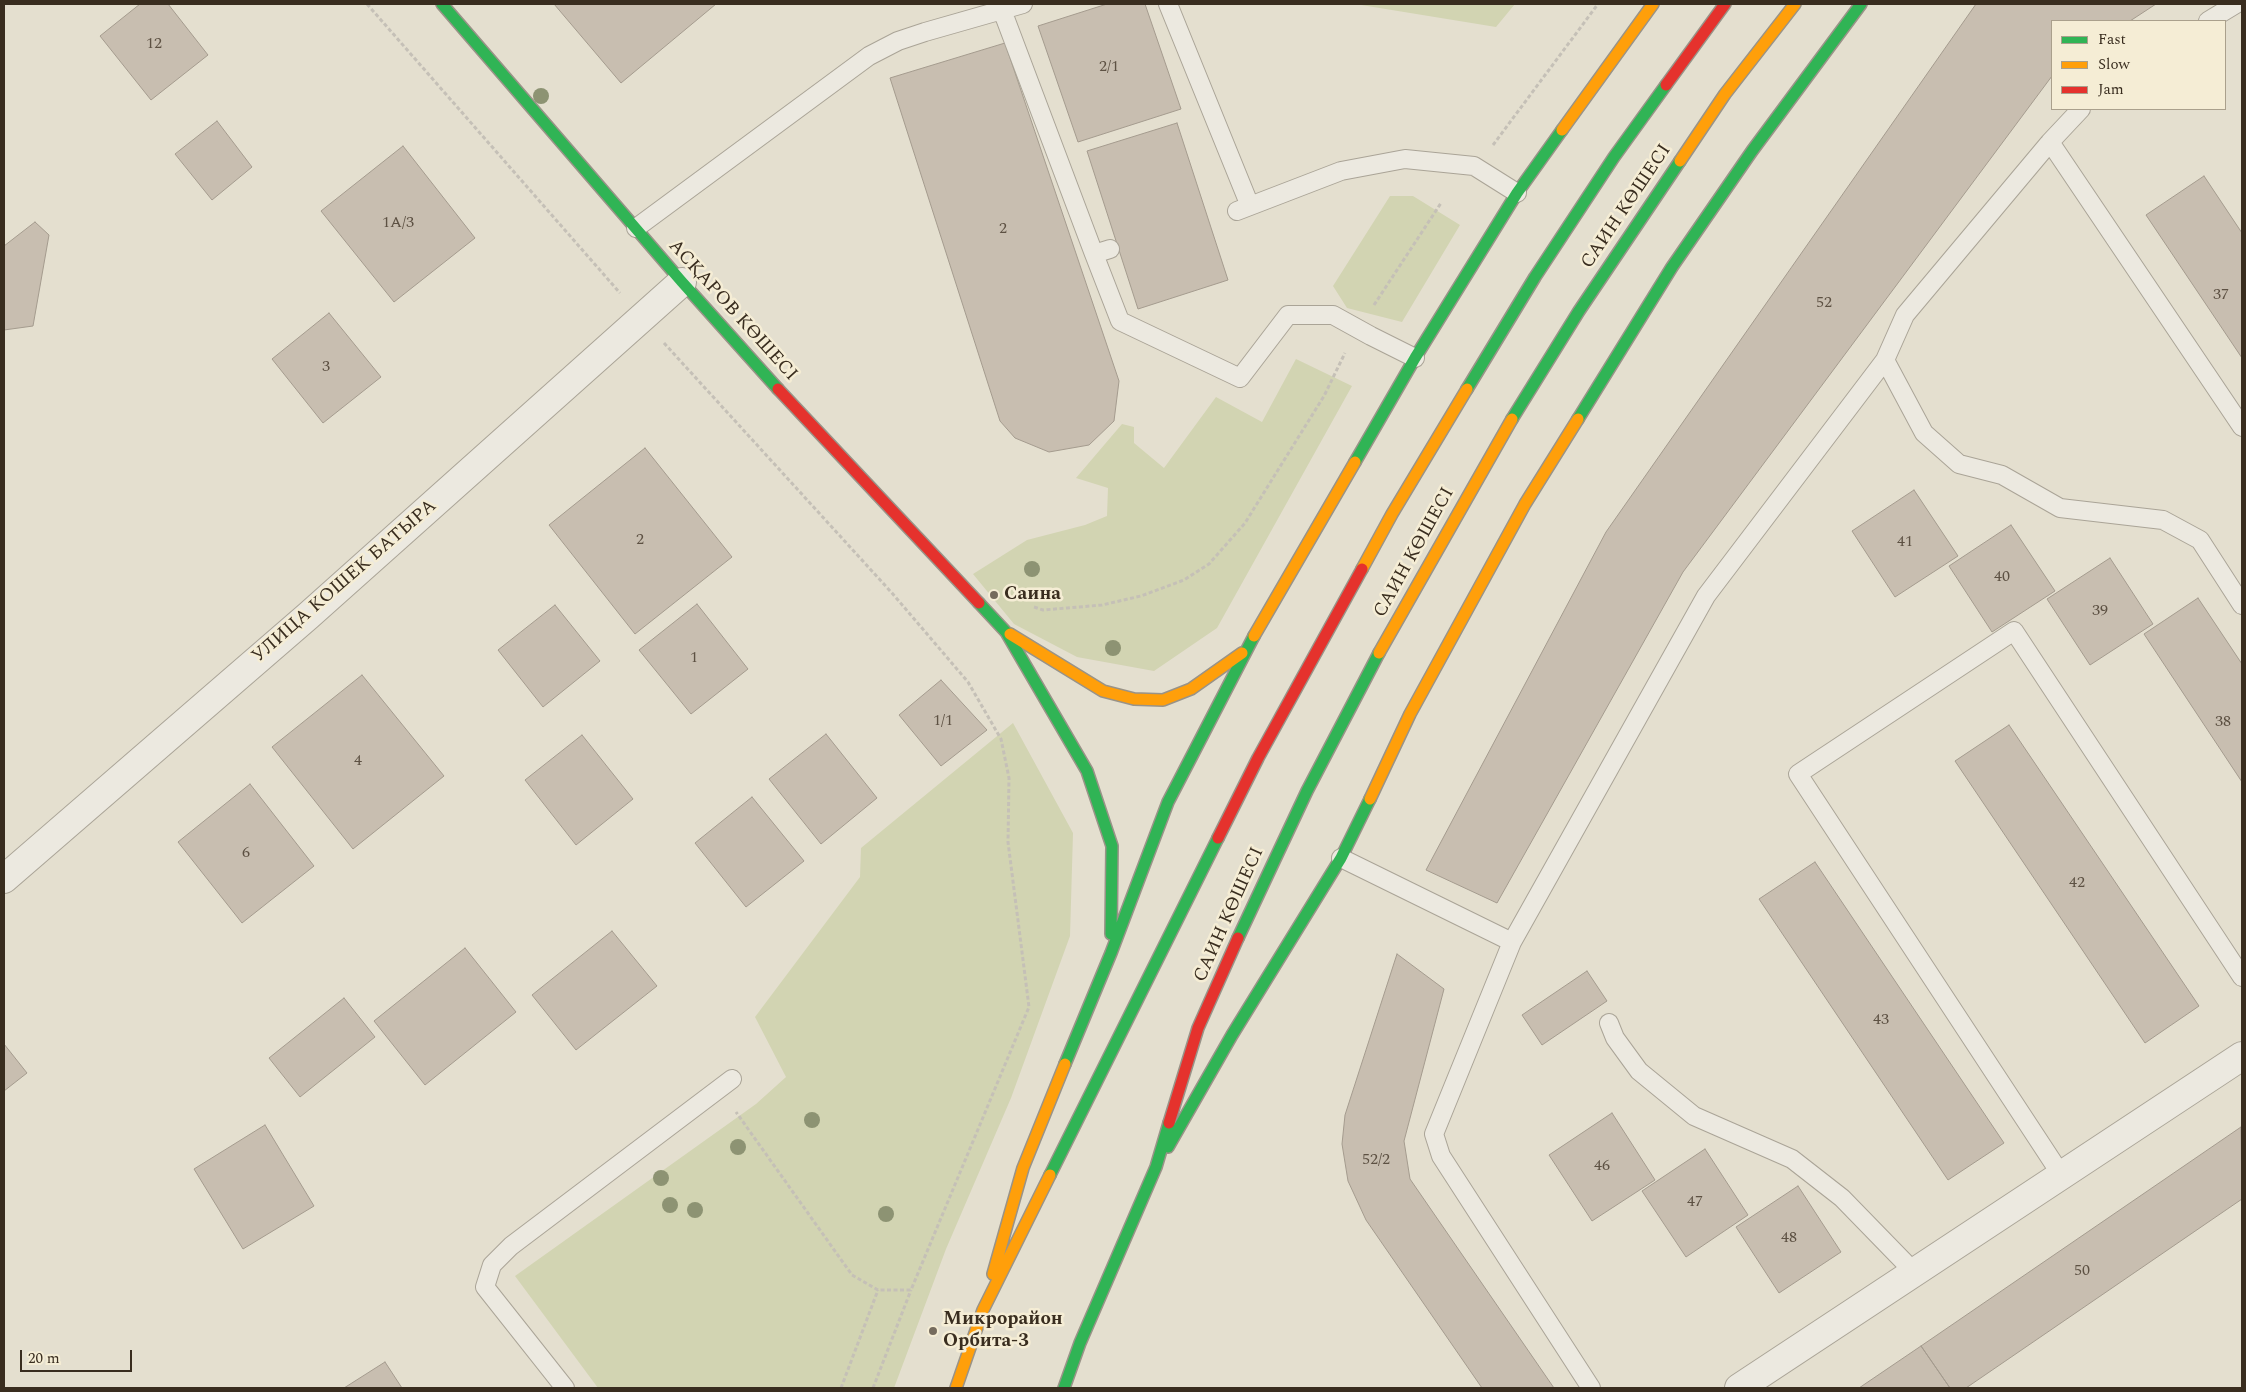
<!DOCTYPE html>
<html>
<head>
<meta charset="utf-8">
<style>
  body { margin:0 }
  #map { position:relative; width:2246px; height:1392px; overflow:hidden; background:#e4dfcf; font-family:Spectral,serif }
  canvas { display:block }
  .frame { position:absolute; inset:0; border:5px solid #392d1f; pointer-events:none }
  .legend { position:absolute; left:2051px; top:20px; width:175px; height:90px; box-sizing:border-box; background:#f5edd5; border:1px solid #aaa08c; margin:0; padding:6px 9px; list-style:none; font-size:15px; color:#392d1f }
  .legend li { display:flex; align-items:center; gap:10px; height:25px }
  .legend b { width:25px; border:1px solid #aaa08c }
  .scale { position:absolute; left:20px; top:1350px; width:112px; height:22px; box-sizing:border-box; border:2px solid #392d1f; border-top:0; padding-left:6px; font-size:15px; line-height:18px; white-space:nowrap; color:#392d1f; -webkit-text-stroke:4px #f5edd5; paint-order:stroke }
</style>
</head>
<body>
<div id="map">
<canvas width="2246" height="1392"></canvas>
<div class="frame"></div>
<ul class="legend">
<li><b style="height:6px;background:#30b455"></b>Fast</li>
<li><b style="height:6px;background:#ff9f0a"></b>Slow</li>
<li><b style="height:6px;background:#e5322d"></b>Jam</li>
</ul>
<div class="scale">20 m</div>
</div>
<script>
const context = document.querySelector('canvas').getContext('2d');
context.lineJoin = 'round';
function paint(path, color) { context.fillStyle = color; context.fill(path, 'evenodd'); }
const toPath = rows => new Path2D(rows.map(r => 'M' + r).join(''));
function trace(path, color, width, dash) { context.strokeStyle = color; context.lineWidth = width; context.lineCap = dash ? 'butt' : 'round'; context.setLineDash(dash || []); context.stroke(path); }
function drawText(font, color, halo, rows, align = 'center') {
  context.font = font + ' Spectral,serif'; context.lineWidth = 5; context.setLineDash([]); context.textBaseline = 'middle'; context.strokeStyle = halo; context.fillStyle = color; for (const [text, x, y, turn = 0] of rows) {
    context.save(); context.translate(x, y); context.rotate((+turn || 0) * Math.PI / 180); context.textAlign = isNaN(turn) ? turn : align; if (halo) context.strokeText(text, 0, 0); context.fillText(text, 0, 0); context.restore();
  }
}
paint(toPath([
  [1355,4,1515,4,1496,27],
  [1390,196,1413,196,1460,225,1402,322,1347,308,1333,286],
  [1296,359,1352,386,1217,628,1154,671,1077,657,1014,624,973,574,1027,540,1085,525,1107,516,1108,488,1076,478,1122,424,1134,427,1134,443,1164,468,1216,397,1262,422],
  [1013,723,1073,833,1070,936,1011,1098,946,1249,894,1388,598,1388,515,1276,756,1104,786,1077,755,1017,860,877,861,848]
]), '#d2d4b2');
const building = toPath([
  [140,4,168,4,208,55,151,100,100,36,140,4],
  [554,4,716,4,621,83,554,4],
  [1107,4,1145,4,1181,109,1078,142,1038,26,1107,4],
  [1976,4,2156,4,2130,21,2052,21,2052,76,1683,572,1497,903,1426,870,1606,532,1976,4],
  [1005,43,1119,381,1114,421,1089,445,1049,452,1015,438,1000,421,890,78,1005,43],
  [217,121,252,167,212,200,175,154,217,121],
  [1177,123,1228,280,1138,309,1087,151,1177,123],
  [403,146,475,238,394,302,321,211,403,146],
  [2204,176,2242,233,2242,358,2146,215,2204,176],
  [35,222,49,235,33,326,4,330,4,246,35,222],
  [329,313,381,377,323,423,272,359,329,313],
  [645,448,732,557,635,634,549,525,645,448],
  [1914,490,1958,556,1895,597,1852,531,1914,490],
  [2011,525,2055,591,1992,632,1949,566,2011,525],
  [2110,558,2153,624,2090,665,2047,599,2110,558],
  [2198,598,2242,664,2242,782,2144,634,2198,598],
  [697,604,748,669,691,714,639,650,697,604],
  [555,605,600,661,543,707,498,650,555,605],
  [362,675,444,776,353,849,272,747,362,675],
  [941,680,987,730,941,766,899,715,941,680],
  [2009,725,2199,1006,2145,1043,1955,761,2009,725],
  [826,734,877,798,821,844,769,779,826,734],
  [582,735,633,799,576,845,525,780,582,735],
  [250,784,314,866,242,923,178,842,250,784],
  [752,797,804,861,746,907,695,843,752,797],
  [1815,862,2004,1143,1948,1180,1759,899,1815,862],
  [612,931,657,986,576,1050,532,995,612,931],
  [465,948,516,1012,425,1085,374,1021,465,948],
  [1397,954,1444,989,1404,1141,1410,1179,1554,1388,1482,1388,1366,1220,1348,1181,1342,1144,1345,1115,1397,954],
  [1587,971,1607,1001,1542,1045,1522,1015,1587,971],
  [344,998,375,1037,300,1097,269,1058,344,998],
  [4,1044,27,1073,4,1091,4,1044],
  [1612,1113,1655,1180,1592,1221,1549,1155,1612,1113],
  [265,1125,314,1206,243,1249,194,1169,265,1125],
  [2241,1127,2242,1199,1966,1388,1950,1388,1921,1346,2241,1127],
  [1705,1149,1748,1215,1686,1257,1642,1191,1705,1149],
  [1798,1186,1841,1252,1779,1293,1736,1227,1798,1186],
  [1921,1346,1950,1388,1859,1388,1921,1346],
  [385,1362,402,1388,344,1388,385,1362]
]);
paint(building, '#c8beb0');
trace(building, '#a49b8e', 1);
const lane = toPath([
  [1168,4,1250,206],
  [1002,10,1094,254],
  [2208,21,2236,4],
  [2050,142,2242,427],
  [1237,211,1341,171,1405,159,1474,166,1517,193],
  [636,228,869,56,898,41,925,32,1023,4],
  [1110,249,1094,254,1120,321,1240,378,1288,315,1333,315,1371,336,1415,358],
  [1885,360,1924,433,1959,464,2002,475,2060,508,2163,520,2200,540,2242,605],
  [1341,858,1512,942],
  [1609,1023,1615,1038,1639,1071,1694,1116,1792,1159,1842,1198,1915,1273],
  [2062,1176,1798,774,2014,631,2242,977],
  [565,1388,485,1287,492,1265,511,1246,732,1079],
  [1591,1388,1441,1156,1434,1134,1512,942,1706,596,1885,360,1905,315,2050,142,2081,109]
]);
const street = toPath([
  [4,879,308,616,682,282],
  [1739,1388,2242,1056]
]);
const fast = toPath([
  [442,4,682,282,778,389],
  [1467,389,1535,277,1614,157,1666,85],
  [1512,419,1579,311,1680,161],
  [1578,419,1672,267,1752,151,1861,4],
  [1355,462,1415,358,1517,193,1562,130],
  [979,603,1006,632,1087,771,1112,846,1111,934],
  [1238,938,1307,791,1379,653],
  [1065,1064,1111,953,1168,802,1254,636],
  [1168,1147,1232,1035,1341,858,1370,799],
  [1050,1175,1218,838],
  [1064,1388,1080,1343,1156,1167,1169,1123]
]);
const slow = toPath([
  [1562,130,1653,4],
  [1680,161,1725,94,1795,4],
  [1362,569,1392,514,1467,389],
  [1010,634,1103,691,1134,699,1163,700,1191,689,1242,653],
  [1254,636,1355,462],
  [1379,653,1512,419],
  [1370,799,1410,714,1525,504,1578,419],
  [993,1274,1023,1168,1065,1064],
  [956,1388,983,1310,1050,1175]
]);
const jam = toPath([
  [1666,85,1725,4],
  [778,389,979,603],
  [1218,838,1258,758,1362,569],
  [1169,1123,1198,1028,1238,938]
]);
trace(lane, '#aaa497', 20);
trace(street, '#aaa497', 30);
trace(fast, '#999388', 14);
trace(slow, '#999388', 14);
trace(jam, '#999388', 14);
trace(toPath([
  [367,4,620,293],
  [1493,145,1598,4],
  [1374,305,1441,203],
  [664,343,892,593,968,682,1001,739,1009,778,1008,842,1029,1007,911,1290,878,1290,852,1275,736,1112],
  [1034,607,1043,610,1067,608,1102,605,1141,596,1184,580,1209,564,1245,523,1324,396,1345,353],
  [841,1388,878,1290],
  [873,1388,911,1290]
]), '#c5c0b7', 3, [4, 2.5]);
trace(lane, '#ece9e0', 18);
trace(street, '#ece9e0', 28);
trace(fast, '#30b455', 11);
trace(slow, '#ff9f0a', 11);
trace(jam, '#e5322d', 11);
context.fillStyle = '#8d9373';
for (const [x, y] of [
  [541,96],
  [1032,569],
  [1113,648],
  [812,1120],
  [738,1147],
  [661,1178],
  [670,1205],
  [695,1210],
  [886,1214]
]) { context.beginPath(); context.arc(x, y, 8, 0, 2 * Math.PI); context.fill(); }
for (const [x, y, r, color] of [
  [994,595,5,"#756b5d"],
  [933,1331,5,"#756b5d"]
]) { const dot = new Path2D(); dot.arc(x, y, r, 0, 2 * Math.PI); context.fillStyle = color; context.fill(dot); trace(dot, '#f5edd5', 2); }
drawText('16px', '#5d5143', null, [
  ["12",154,45],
  ["2/1",1109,68],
  ["1А/3",398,224],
  ["2",1003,230],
  ["37",2221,296],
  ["52",1824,304],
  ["3",326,368],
  ["2",640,541],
  ["41",1905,543],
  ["40",2002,578],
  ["39",2100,612],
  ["1",694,659],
  ["1/1",943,722],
  ["38",2223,723],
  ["4",358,762],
  ["6",246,854],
  ["42",2077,884],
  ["43",1881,1021],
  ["52/2",1376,1161],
  ["46",1602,1167],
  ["47",1695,1203],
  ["48",1789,1239],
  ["50",2082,1272]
]);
drawText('19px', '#392d1f', '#f5edd5', [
  ["САИН КӨШЕСІ",1627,207,-56],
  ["АСҚАРОВ КӨШЕСІ",732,311,48],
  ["САИН КӨШЕСІ",1415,553,-61],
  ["УЛИЦА КОШЕК БАТЫРА",345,582,-41],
  ["САИН КӨШЕСІ",1230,915,-66]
]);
drawText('bold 19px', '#392d1f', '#f5edd5', [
  ["Саина",1004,595],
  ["Микрорайон",943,1320],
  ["Орбита-3",943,1342]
], 'left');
</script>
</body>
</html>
